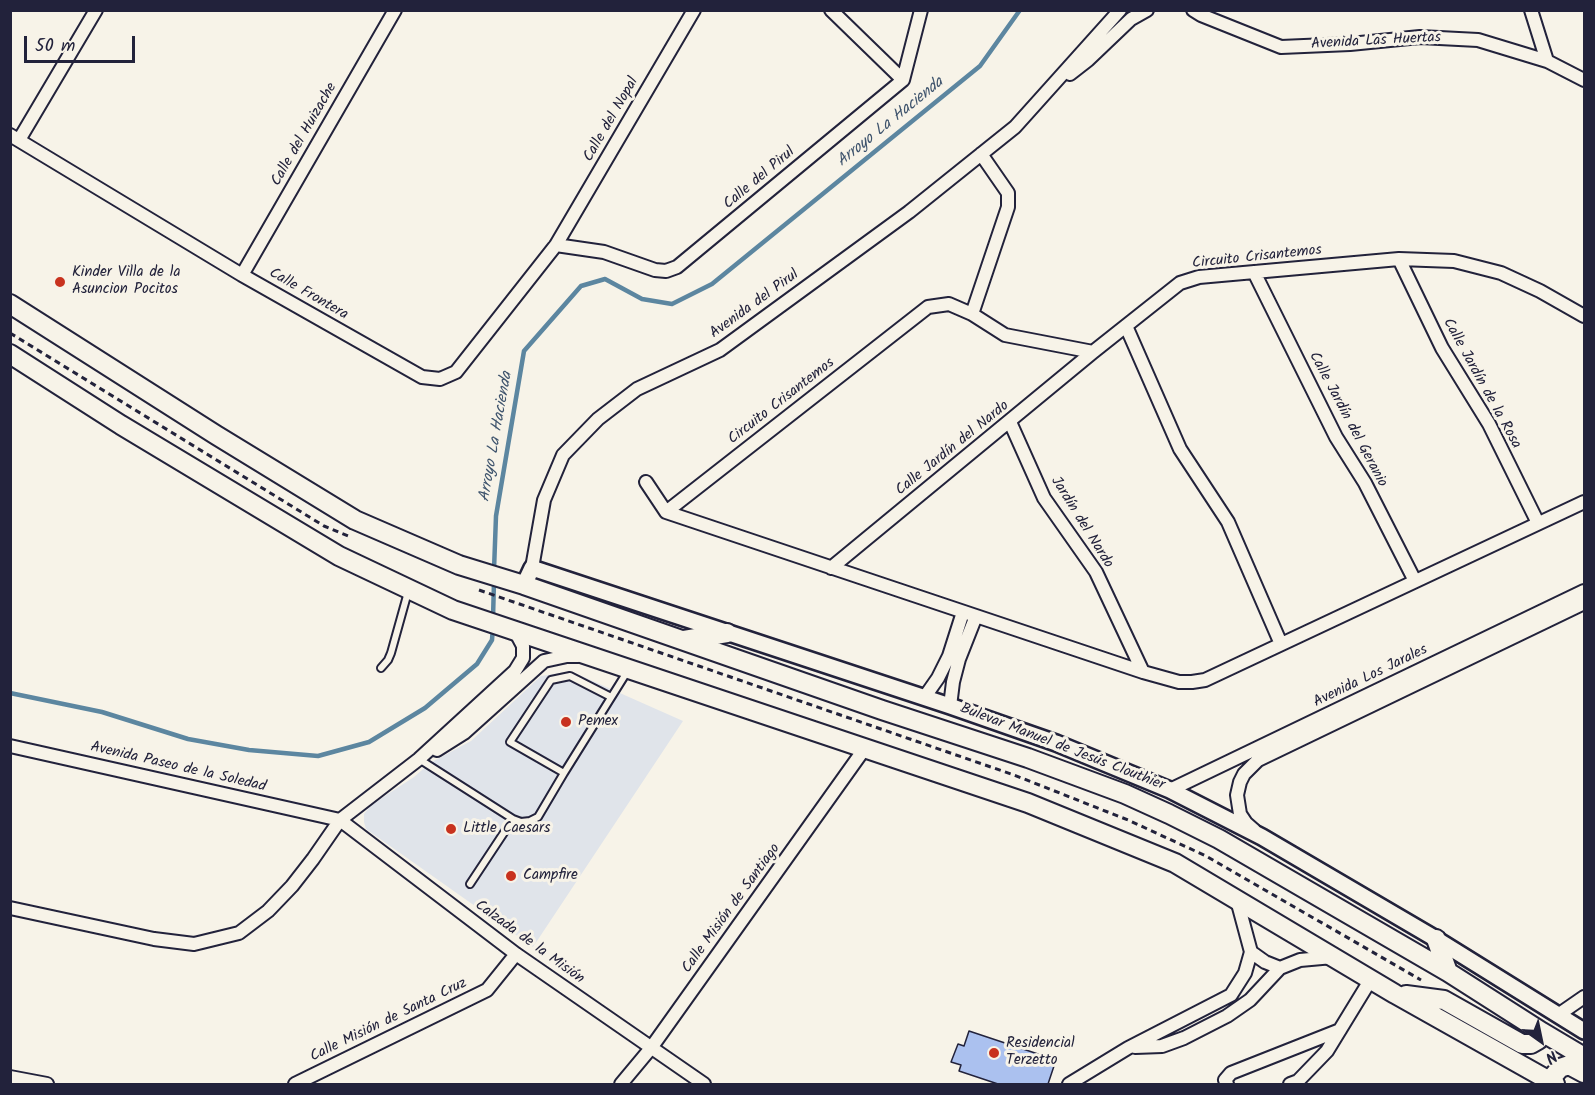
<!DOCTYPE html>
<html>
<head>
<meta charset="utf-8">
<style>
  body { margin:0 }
  #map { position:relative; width:1595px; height:1095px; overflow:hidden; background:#f7f3e8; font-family:Kalam,sans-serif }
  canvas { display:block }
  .frame { position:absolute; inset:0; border:12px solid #22223b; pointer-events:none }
  .north { position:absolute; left:1511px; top:1011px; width:60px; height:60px; -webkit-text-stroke:4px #f7f3e8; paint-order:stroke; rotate:147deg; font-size:16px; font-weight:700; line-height:24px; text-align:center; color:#22223b }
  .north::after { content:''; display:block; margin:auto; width:21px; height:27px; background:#22223b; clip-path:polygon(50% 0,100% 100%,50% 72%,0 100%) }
  .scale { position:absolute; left:24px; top:36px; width:111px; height:27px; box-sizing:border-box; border:3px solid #22223b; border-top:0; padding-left:8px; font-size:18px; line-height:21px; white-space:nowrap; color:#22223b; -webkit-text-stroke:4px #f7f3e8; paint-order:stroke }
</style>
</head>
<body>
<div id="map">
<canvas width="1595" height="1095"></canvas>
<div class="frame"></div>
<div class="north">N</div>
<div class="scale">50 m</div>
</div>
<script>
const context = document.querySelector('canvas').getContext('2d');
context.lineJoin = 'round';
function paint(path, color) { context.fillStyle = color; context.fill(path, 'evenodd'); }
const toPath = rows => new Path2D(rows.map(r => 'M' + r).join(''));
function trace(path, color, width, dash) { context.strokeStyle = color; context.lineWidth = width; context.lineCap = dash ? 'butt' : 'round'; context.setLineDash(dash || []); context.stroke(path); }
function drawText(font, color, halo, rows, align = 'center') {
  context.font = font + ' Kalam,sans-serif'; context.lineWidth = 6; context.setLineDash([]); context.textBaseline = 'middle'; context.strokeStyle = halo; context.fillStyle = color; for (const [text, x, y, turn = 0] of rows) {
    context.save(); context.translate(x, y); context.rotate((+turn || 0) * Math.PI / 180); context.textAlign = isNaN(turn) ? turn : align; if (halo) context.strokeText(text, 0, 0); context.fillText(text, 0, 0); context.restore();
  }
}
paint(toPath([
  [560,673,577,674,683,721,533,947,366,829,364,822,364,814,371,805,414,777,430,763,471,741,541,676]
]), '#e0e4ea');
trace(toPath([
  [494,570,496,516,524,351,581,286,605,279,642,299,672,304,712,284,980,66,1020,10],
  [493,618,494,582],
  [10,693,102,712,188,739,249,750,318,756,369,742,425,708,477,664,492,640,493,627]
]), '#5c86a0', 4.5);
const building = toPath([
  [969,1031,1056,1060,1048,1084,998,1084,959,1071,961,1065,951,1062,958,1044,964,1046,969,1031]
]);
paint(building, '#abc1ef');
trace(building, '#22223b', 1.5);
const service = toPath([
  [381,668,388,660,391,653,408,592],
  [419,759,513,819,521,822,530,821,538,817,564,773,627,672],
  [564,773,510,742,551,680,570,676,611,697],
  [470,884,513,819]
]);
const minor = toPath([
  [831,10,903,80],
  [1193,10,1201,15,1281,47,1350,44,1420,37,1478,40,1547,61,1584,80],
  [1531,10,1547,61],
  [1070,74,1088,60,1131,19,1147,10],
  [10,135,242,275,422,377,440,379,456,372,556,245,694,10],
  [19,140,96,10],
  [556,245,604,252,655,270,666,271,677,267,903,80,921,10],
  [1399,259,1442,348,1489,424,1538,523],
  [1254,272,1336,437,1365,483,1415,581],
  [242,275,395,10],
  [972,314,1008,207,1008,193,981,154],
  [1126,326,1180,449,1228,522,1281,644],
  [1010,422,1044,498,1096,572,1143,672],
  [646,482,666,512,1143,672,1179,682,1192,682,1205,680,1584,502],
  [666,512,928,307,949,304,972,314,1005,335,1093,352],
  [532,568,544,500,563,455,598,419,637,389,720,350,909,212,1015,127,1120,10],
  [831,568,1093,352,1180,283,1199,277,1399,259,1454,261,1501,273,1540,291,1584,316],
  [924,698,938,678,949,656,963,612],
  [950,706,953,682,959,659,976,616],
  [10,746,340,820,516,954,704,1084],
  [437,750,464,733,544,661,567,656,578,656],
  [1170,790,1584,591],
  [1254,830,1246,823,1240,814,1237,795,1240,782,1244,774,1258,760,1584,603],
  [10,908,154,939,194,944,239,933,268,911,292,886,313,859,340,820,419,759,515,671,523,658,523,646,515,631],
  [1251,952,1265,962,1280,968],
  [1558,1015,1584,997],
  [1135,1047,1162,1046,1184,1038,1227,1016,1250,1000,1280,968,1300,960,1333,957],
  [10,1077,47,1084],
  [295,1084,487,990,516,954],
  [621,1084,651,1048,865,748],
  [1069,1084,1128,1048,1231,995,1245,973,1251,952,1237,900],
  [1227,1084,1225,1080,1231,1073,1340,1030],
  [1290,1084,1298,1081,1327,1051,1371,979]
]);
const tertiary = toPath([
  [524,585,532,568,950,706,1056,743,1170,790,1262,837,1436,939,1584,1031]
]);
const primary = toPath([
  [10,304,216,435,355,520,459,565,524,585,882,710,1028,758,1125,794,1169,814,1219,839,1448,972,1542,1032,1584,1057],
  [10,354,121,425,339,556,453,610,1028,803,1175,863,1395,994,1555,1084],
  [684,640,727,633],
  [1436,939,1448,972],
  [1406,995,1444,1000,1522,1044,1531,1044,1538,1040,1542,1032],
  [1549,1081,1560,1068,1569,1065,1584,1073]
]);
trace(service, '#22223b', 10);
trace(minor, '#22223b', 16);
trace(tertiary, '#22223b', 20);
trace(primary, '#22223b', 22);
trace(toPath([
  [10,333,324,526,348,536],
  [479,590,1014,775,1128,820,1206,856,1421,980]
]), '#22223b', 3, [6, 4.5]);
trace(service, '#f7f3e8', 6);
trace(minor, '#f7f3e8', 12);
trace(tertiary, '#f7f3e8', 15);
trace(primary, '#f7f3e8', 18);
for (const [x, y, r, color] of [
  [60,282,6,"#c8321e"],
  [566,722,6,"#c8321e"],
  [451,829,6,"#c8321e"],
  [511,876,6,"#c8321e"],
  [994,1053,6,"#c8321e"]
]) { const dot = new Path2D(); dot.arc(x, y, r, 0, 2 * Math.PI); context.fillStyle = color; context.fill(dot); trace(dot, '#f7f3e8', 2); }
drawText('15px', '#22223b', '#f7f3e8', [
  ["Avenida Las Huertas",1376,42,-3],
  ["Calle del Nopal",612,120,-60],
  ["Calle del Huizache",305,135,-60],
  ["Calle del Pirul",760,179,-40],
  ["Circuito Crisantemos",1257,258,-6],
  ["Calle Frontera",308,295,30],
  ["Avenida del Pirul",755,305,-36],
  ["Calle Jardín de la Rosa",1481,384,61],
  ["Circuito Crisantemos",782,402,-38],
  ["Calle Jardín del Geranio",1347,420,62],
  ["Calle Jardín del Nardo",953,449,-39],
  ["Jardín del Nardo",1081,523,58],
  ["Avenida Los Jarales",1371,677,-26],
  ["Bulevar Manuel de Jesús Clouthier",1062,748,21],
  ["Avenida Paseo de la Soledad",178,768,13],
  ["Calle Misión de Santiago",732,909,-54],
  ["Calzada de la Misión",529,943,36],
  ["Calle Misión de Santa Cruz",389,1021,-26]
]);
drawText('15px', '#22223b', '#f7f3e8', [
  ["Kinder Villa de la",72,273],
  ["Asuncion Pocitos",72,290],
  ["Pemex",578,722],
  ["Little Caesars",463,829],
  ["Campfire",523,876],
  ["Residencial",1006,1044],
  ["Terzetto",1006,1061]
], 'left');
drawText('italic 16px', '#3f546d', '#f7f3e8', [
  ["Arroyo La Hacienda",891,123,-39],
  ["Arroyo La Hacienda",497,437,-80]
]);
</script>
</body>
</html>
